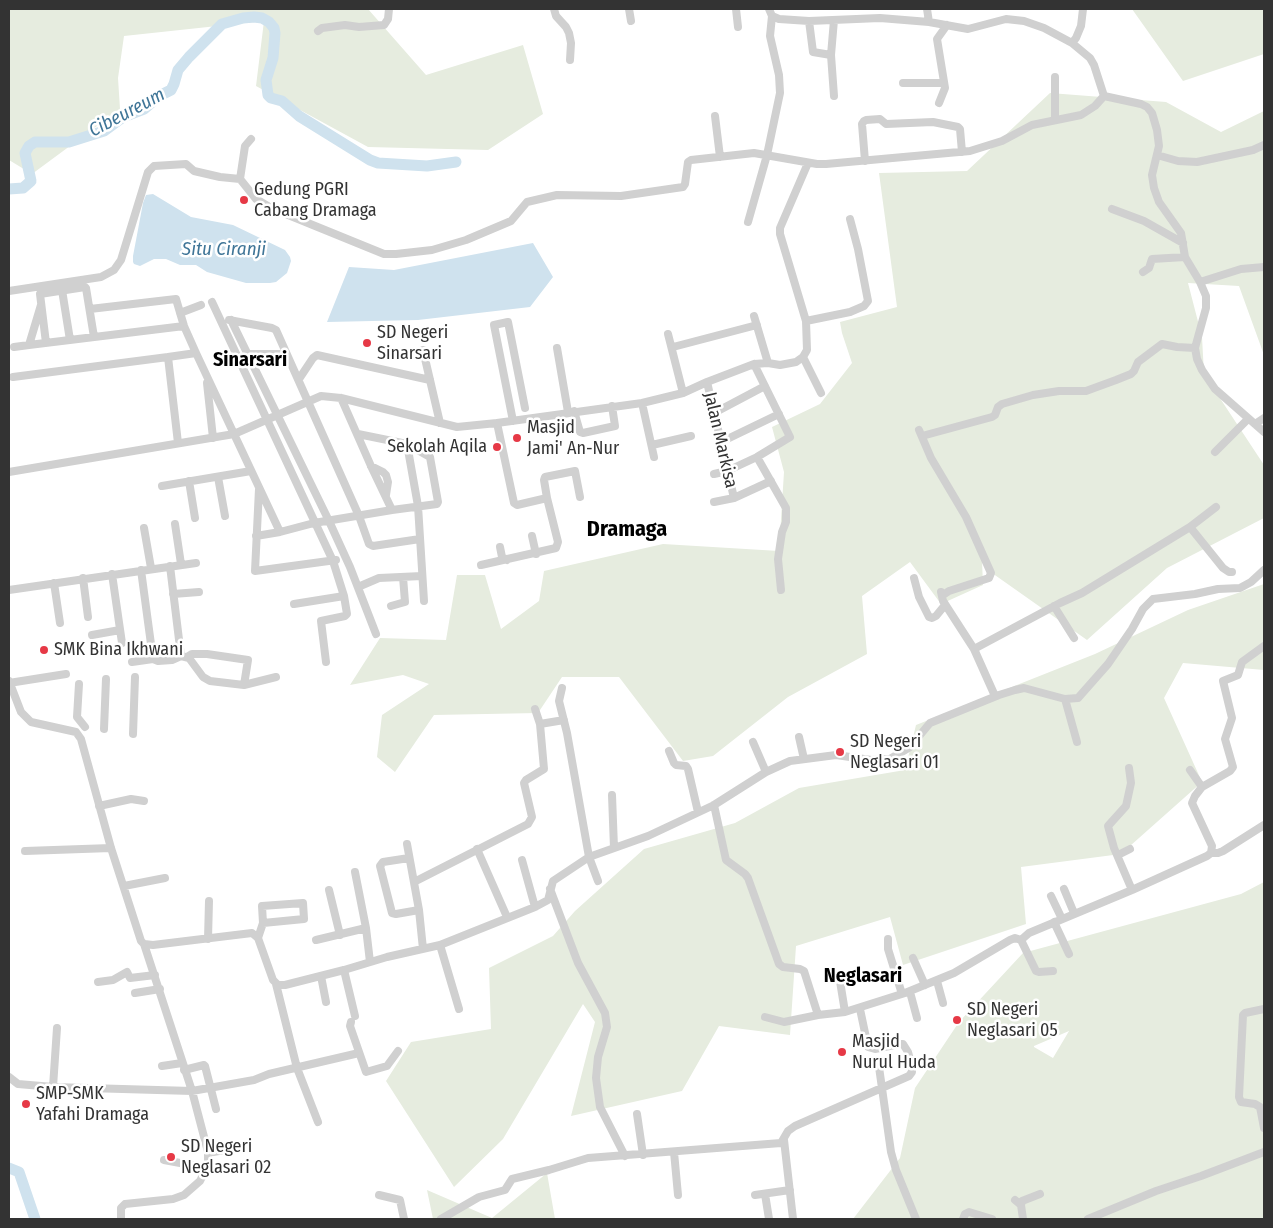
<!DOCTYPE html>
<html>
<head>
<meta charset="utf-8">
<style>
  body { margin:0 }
  #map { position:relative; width:1273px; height:1228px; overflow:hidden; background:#fff; font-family:"Fira Sans Condensed",sans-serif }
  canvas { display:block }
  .frame { position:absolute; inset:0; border:10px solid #333; pointer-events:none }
</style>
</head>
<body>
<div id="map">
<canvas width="1273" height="1228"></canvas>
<div class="frame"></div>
</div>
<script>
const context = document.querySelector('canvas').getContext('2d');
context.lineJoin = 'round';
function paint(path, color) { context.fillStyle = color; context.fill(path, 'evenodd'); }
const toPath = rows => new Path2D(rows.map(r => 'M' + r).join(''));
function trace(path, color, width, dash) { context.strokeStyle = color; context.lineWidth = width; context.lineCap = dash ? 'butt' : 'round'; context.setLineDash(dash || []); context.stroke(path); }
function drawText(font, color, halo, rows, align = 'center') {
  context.font = font + ' "Fira Sans Condensed",sans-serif'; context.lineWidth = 5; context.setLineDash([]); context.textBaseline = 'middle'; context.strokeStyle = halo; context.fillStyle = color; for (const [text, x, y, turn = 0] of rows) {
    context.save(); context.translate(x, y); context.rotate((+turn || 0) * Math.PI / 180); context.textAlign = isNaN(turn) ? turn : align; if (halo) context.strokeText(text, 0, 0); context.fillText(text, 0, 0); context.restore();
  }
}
paint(toPath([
  [9,9,368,9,426,75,523,45,543,114,488,150,368,147,256,86,264,21,124,36,118,78,120,109,32,174,9,160],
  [1132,9,1264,9,1264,54,1183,81],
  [1050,93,1166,102,1221,132,1264,111,1264,355,1239,286,1188,283,1202,337,1204,374,1264,465,1264,518,1167,568,1087,640,992,573,982,561,983,585,941,604,910,562,862,596,867,654,788,697,713,756,683,761,619,677,562,677,538,713,434,715,395,772,377,757,382,715,429,684,403,675,350,685,380,638,446,640,457,575,485,575,501,629,539,601,544,571,663,544,779,551,784,472,772,427,820,404,852,363,842,333,840,322,897,307,879,173,967,171],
  [1264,584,1264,670,1183,663,1164,698,1202,782,1121,854,1021,867,1026,924,903,965,890,917,796,946,790,1035,719,1026,682,1091,571,1116,595,1022,583,1004,503,1139,454,1187,386,1081,411,1042,491,1029,489,968,553,936,575,911,644,849,735,823,799,788,905,770,916,725,1095,654,1188,610],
  [1264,882,1264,1219,853,1219,900,1158,915,1088,959,1022,1023,953,1241,894],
  [1069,1031,1053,1058,1034,1047,1034,1046],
  [547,1173,555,1219,433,1219,427,1190,492,1218]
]), '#e6ecdf');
paint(toPath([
  [153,194,191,217,233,225,285,250,290,257,291,261,287,273,276,282,270,283,246,283,207,272,196,265,180,265,166,259,154,259,140,266,134,264,133,262,133,256,143,203,146,195],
  [533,243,553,277,530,307,418,320,327,322,349,267,394,270]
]), '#cfe2ee');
trace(toPath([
  [9,189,23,188,31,181,25,153,29,146,35,142,69,142,88,136,104,131,123,117,144,109,159,96,171,90,174,84,178,70,189,57,222,24,243,18,254,17,262,18,269,22,274,28,275,33,273,58,266,80,268,95,271,98,282,101,299,116,370,160,378,163,427,166,456,162],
  [9,1168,19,1172,35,1219]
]), '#cfe2ee', 11);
trace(toPath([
  [554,9,556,16,566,27,569,33,571,43,570,60],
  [629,9,631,21],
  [736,9,738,27],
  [927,9,929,22],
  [772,16,779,19,809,21,880,18,929,22,968,29,1006,19,1024,21,1044,28,1072,43,1090,58,1094,65,1104,96],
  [834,20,831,55,834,96],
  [809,21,813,52,831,55],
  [318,31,322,28,345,25,359,27,384,25,388,19,389,9],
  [1072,43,1076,38,1081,26,1083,9],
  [903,83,944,83],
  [939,103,945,88,937,39,947,25],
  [715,116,720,157],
  [1055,119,1055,77],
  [1157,155,1178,161,1197,162,1253,150,1264,145],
  [865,161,862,124,864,121,866,120,880,119,886,124,933,122,958,127,960,129,962,152],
  [240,179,245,146,251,139],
  [1112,209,1144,221,1183,243],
  [748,222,767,155,780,93,779,75,770,36,772,16,769,9],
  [1143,272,1149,268,1152,259,1185,257],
  [1200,282,1241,269,1264,267],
  [62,290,70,340],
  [9,291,101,277,114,270,121,260,148,172,154,166,186,164,194,171,220,177,240,179,256,199,271,208,384,254,396,254,432,250,466,240,511,221,527,202,557,195,621,196,683,187,685,184,688,162,691,160,754,153,817,164,826,164,970,151,1002,141,1032,125,1081,115,1095,106,1104,96,1141,104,1147,107,1152,113,1157,130,1159,146,1152,175,1154,188,1159,202,1181,233,1185,257,1200,282,1206,296,1206,308,1195,348,1197,359,1202,370,1215,389,1264,432],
  [212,302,333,561,344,596,347,614,345,616,321,621,326,662],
  [41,305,29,345,184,326],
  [90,309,176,299,184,326,196,353,280,532],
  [180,313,201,305],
  [754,316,768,363],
  [229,320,272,328,276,330,359,516,369,544,373,546,420,539],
  [231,320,329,521,350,567,376,634],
  [806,321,850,312,864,306,868,301,858,249,850,219],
  [668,334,683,393],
  [46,343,40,294,85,287,86,288,94,337],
  [14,347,29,345],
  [673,347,757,325],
  [557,348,568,412],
  [423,350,440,423],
  [248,354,285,354],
  [803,357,821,393],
  [13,377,168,357],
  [299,379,313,358,317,355,430,380],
  [707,382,734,498],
  [207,383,213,438],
  [341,398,371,466,392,510],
  [642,403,654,457],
  [574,411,580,432,583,433,615,426,612,406],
  [714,413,765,386],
  [513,421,494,325,508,322,525,408],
  [497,423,514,503,517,505,547,498,544,480,545,477,575,471,580,497],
  [1255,424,1264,418],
  [919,430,931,458,966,517,991,573,989,578,949,591,943,595],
  [922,436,992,417,995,415,998,407,1002,404,1033,395,1059,391,1086,391,1116,380,1131,374,1134,371,1138,362,1162,344,1177,347,1195,348],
  [721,442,779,414],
  [178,443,168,357,196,353],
  [407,444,418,506,424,601],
  [652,445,691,436],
  [1215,452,1248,419],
  [757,457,786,508,786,522,782,532,778,559,781,590],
  [371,466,383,472,386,475,388,482,386,495],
  [9,472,234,434,321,396,341,398,457,427,497,423,642,403,683,393,707,382,754,364,768,363,780,365,796,362,803,357,807,350,806,321,780,234,780,228,808,163],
  [714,474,727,471,757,457,790,437,754,364],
  [218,477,225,516],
  [189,481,195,518],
  [162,486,251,471],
  [259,489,255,571,336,560],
  [714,502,734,498,771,481],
  [175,524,181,564],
  [1190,527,1216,507],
  [144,528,151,568],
  [256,536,280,532,314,523,392,510,437,504,438,502,430,457,407,444,358,434],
  [532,536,536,554],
  [500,547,502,557,507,560],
  [481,565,556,548,558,542,547,498],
  [170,566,181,656,189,658,203,677,210,681,244,685,276,677],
  [112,574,122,643],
  [83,578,88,617],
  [914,578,919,597,929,617,932,618,936,616,945,605],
  [54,583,60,623],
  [358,587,379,578,422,576],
  [9,590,196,563],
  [941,592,943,601,974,649,995,696],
  [173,594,199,592],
  [294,604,344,596],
  [391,606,405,602,403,577],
  [1054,606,1074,638],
  [92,635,120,630],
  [974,649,1060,603,1082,593,1190,527,1223,568,1229,572,1232,572],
  [187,657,192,654,207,654,248,660,244,685],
  [153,659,158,661,172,660,181,656],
  [132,662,153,659,141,570],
  [9,681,21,712,31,722,76,732,81,739,111,848,141,941,144,944,153,945,252,933,258,938,273,980,278,985,285,985,344,970,387,957,440,945,535,907,548,900,553,881,589,857,648,836,714,805,766,772,790,761,836,755,871,760,890,759,910,747,930,723,999,695,1015,690,1024,688,1065,699,1078,698,1108,664,1132,629,1143,609,1153,599,1195,594,1218,589,1240,588,1251,582,1264,570],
  [9,683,66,674],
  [79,684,77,717,85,727],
  [562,688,559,701,567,733,589,857,598,881],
  [1065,699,1077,742],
  [535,709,540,724],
  [104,729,106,679],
  [133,734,135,677],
  [799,737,804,759],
  [753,742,766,772],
  [669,751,674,763,676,765,686,766,688,769,698,812],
  [1129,768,1131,783,1126,806,1108,826,1114,848,1132,890],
  [1190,770,1202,787],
  [612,795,614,848],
  [714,805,726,860,745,874,748,878,779,964,783,967,800,969,804,971,818,1015],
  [99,806,131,799,144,801],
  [407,844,419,910,423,949],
  [477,849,507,917],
  [25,851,111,848],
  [1211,853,1218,853,1223,851,1264,825],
  [1118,855,1130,849],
  [409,858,383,862,380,866,392,913,396,914,419,910],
  [522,860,535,907],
  [355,872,366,928,370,962],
  [414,882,528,824,532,817,524,783,526,780,544,769,540,724,564,720],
  [124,886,165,878],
  [550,889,578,963,605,1013,607,1027,598,1057,596,1078,600,1107,625,1156],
  [1064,889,1074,913],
  [329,890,340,935],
  [1051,896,1062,919],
  [1054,922,1069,954],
  [258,938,263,923,262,906,303,903,304,919,263,923],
  [208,939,209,901],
  [888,939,888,949,902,994],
  [316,940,366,928],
  [1021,940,1036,971,1039,972,1053,971],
  [440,945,459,1009],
  [913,958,925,985],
  [344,970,355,1016],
  [839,975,845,1012],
  [321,976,326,1002],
  [937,981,943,1003],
  [98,982,113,980,127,972,130,978,155,975],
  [276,984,297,1068,318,1122],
  [910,992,917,1018],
  [135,993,160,989],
  [1264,1009,1245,1013,1243,1015,1239,1097,1241,1102,1255,1104,1260,1107,1264,1128],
  [765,1017,784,1022,818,1015,845,1012,905,993,954,973,1010,940,1015,938,1021,940,1029,933,1132,890,1207,856,1211,853,1212,846,1192,803,1195,796,1202,787,1230,771,1233,767,1225,739,1232,718,1223,681,1238,675,1242,662,1264,646],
  [351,1022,350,1026,366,1072,387,1066,398,1051],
  [162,1066,182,1063],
  [879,1067,891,1152,896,1170,916,1219],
  [184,1070,204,1065,205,1066,216,1109],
  [9,1077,18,1084,53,1087,192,1091,254,1080,269,1074,359,1053],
  [53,1087,57,1028],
  [637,1114,643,1155],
  [784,1140,793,1219],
  [674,1152,678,1195],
  [208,1153,224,1150],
  [164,1160,207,1168],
  [765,1194,769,1219],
  [379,1195,400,1200,404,1219],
  [755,1195,790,1190],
  [1015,1200,1021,1205,1023,1219],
  [1021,1205,1022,1201,1040,1194],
  [121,1219,121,1208,125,1204,173,1199,184,1195,200,1181,208,1165,208,1152,192,1091,144,944],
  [441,1219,479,1197,505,1190,512,1179,549,1170,588,1158,781,1143,788,1131,795,1126,909,1076,912,1072,911,1063,908,1052,903,1044,899,1044,875,1049,868,1047,860,1009],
  [963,1219,965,1214,969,1212,992,1219],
  [1088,1219,1156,1191,1201,1176,1264,1152]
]), '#d0d0d0', 8);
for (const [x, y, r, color] of [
  [244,200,5,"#e63946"],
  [367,343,5,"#e63946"],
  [517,438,5,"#e63946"],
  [497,447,5,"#e63946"],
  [44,650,5,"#e63946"],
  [840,752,5,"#e63946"],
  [957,1020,5,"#e63946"],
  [842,1052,5,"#e63946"],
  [26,1104,5,"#e63946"],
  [171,1157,5,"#e63946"]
]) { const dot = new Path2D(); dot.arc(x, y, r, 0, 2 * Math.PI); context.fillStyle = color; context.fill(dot); trace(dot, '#fff', 2); }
drawText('18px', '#333', '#fff', [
  ["Gedung PGRI",254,190],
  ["Cabang Dramaga",254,211],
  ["SD Negeri",377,333],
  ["Sinarsari",377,354],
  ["Masjid",527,428],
  ["Jami' An-Nur",527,449],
  ["Sekolah Aqila",487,447,"right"],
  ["SMK Bina Ikhwani",54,650],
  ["SD Negeri",850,742],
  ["Neglasari 01",850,763],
  ["SD Negeri",967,1010],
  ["Neglasari 05",967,1031],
  ["Masjid",852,1042],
  ["Nurul Huda",852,1063],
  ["SMP-SMK",36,1094],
  ["Yafahi Dramaga",36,1115],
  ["SD Negeri",181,1147],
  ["Neglasari 02",181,1168]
], 'left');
drawText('18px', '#333', '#fff', [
  ["Jalan Markisa",720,440,77]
]);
drawText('italic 19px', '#3f7597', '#fff', [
  ["Cibeureum",127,113,-28],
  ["Situ Ciranji",224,250]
]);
drawText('bold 20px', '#000', '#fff', [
  ["Sinarsari",250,360],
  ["Neglasari",863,976]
]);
drawText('bold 22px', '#000', '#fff', [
  ["Dramaga",627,530]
]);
</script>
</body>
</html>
